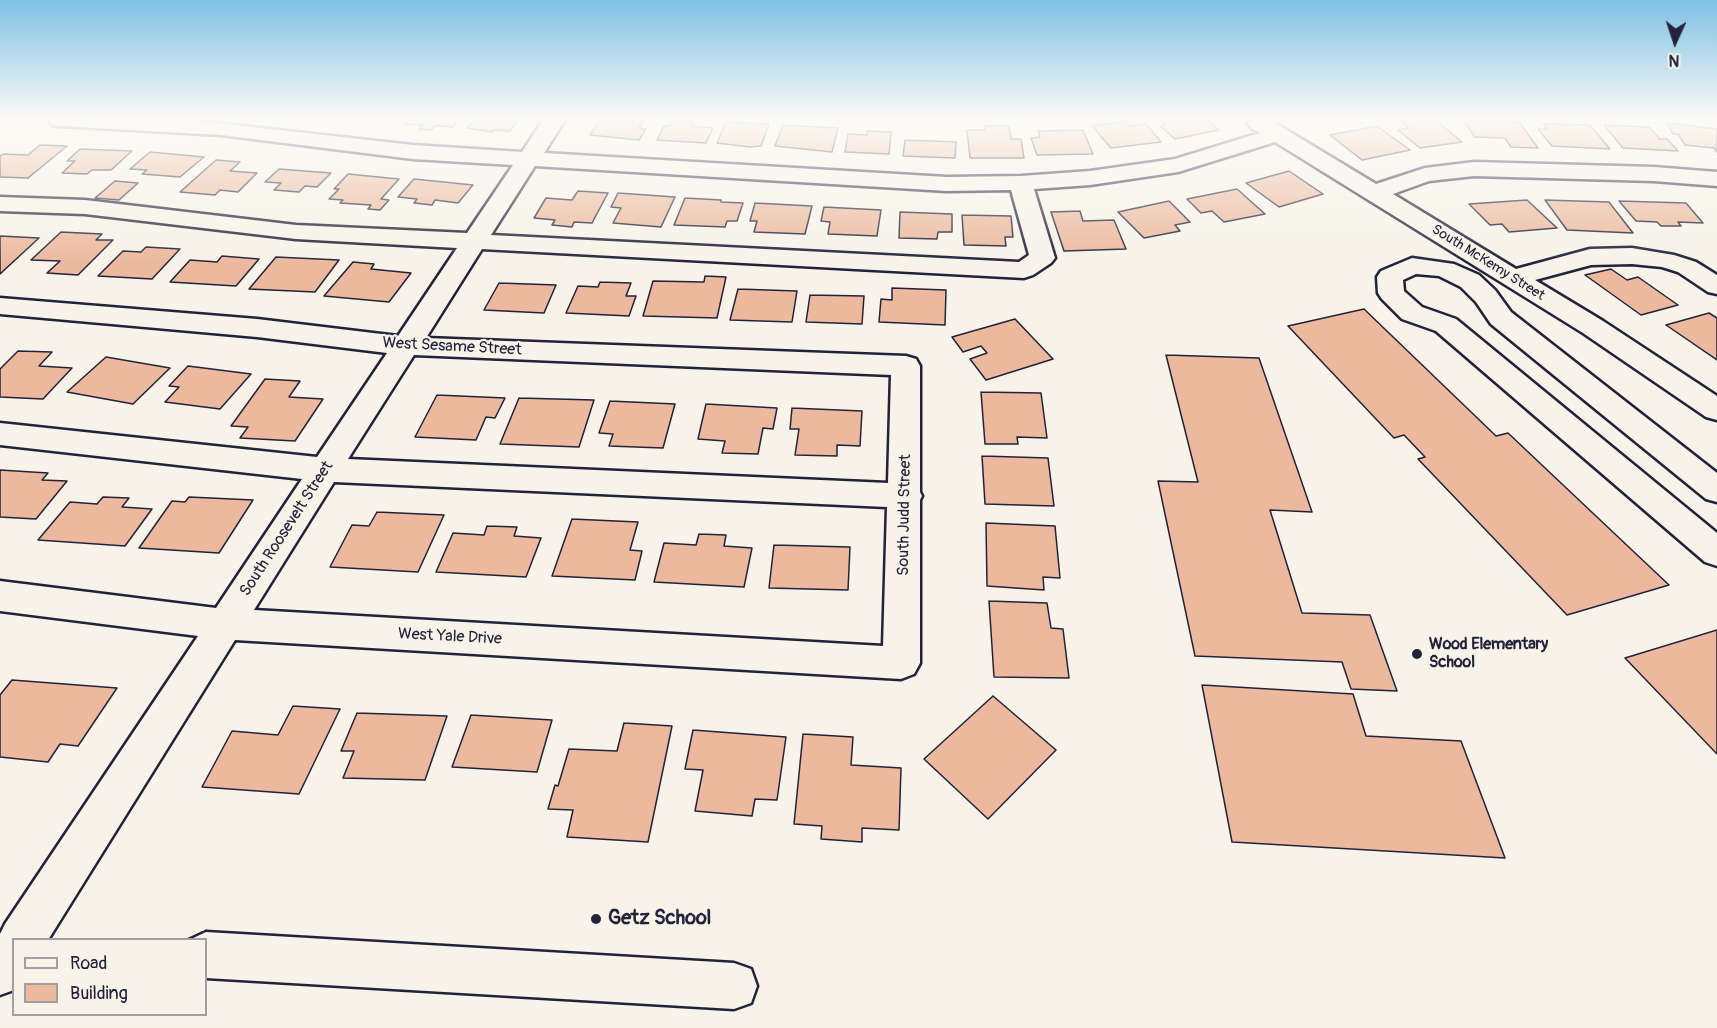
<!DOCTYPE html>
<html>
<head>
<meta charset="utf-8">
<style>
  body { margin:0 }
  #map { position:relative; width:1717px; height:1028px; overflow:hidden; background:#f7f3e8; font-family:Pangolin,sans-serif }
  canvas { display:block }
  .legend { position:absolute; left:12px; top:938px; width:195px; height:78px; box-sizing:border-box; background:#f7f3e8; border:2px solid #a29fa3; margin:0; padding:8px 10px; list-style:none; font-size:18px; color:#22223b }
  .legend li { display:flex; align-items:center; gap:12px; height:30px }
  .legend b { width:30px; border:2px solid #a29fa3 }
  .north { position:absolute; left:1645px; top:12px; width:60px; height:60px; -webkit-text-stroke:4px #f7f3e8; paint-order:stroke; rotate:183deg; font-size:16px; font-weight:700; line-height:24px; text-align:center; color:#22223b }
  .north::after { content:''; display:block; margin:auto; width:21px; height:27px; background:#22223b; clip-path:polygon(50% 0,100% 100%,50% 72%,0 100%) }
</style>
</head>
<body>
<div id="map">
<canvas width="1717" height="1028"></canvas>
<ul class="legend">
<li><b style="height:8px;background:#f7f3e8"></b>Road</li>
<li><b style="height:16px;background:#ecb99e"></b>Building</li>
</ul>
<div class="north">N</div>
</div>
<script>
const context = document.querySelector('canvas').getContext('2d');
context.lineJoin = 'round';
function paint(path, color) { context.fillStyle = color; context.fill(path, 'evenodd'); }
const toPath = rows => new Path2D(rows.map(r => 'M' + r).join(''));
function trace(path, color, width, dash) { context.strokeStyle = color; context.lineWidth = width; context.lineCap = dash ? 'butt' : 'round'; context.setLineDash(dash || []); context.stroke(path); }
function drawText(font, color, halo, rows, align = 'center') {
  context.font = font + ' Pangolin,sans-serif'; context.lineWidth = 4.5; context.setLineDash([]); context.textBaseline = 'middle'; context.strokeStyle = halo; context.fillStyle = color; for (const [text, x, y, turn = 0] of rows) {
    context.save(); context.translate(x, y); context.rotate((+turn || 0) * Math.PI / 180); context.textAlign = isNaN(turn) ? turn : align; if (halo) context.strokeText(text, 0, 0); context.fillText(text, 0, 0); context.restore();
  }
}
const building = toPath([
  [407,120,458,120,453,127,435,126,431,130,419,129,423,125,404,124,407,120],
  [474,120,518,120,510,131,493,130,492,132,467,128,474,120],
  [600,120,644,120,639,128,646,129,639,140,590,135,600,120],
  [672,120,694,121,692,126,713,128,706,143,657,140,664,126,669,126,672,120],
  [1160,120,1208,120,1219,130,1175,139,1160,126,1165,125,1160,120],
  [1411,120,1435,120,1462,142,1420,148,1398,130,1409,128,1401,122,1411,120],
  [1463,120,1519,122,1538,148,1511,147,1505,138,1475,137,1463,120],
  [1126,121,1130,126,1146,124,1161,142,1111,148,1092,126,1126,121],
  [726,122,769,124,761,146,750,147,717,143,726,122],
  [1667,123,1717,129,1717,152,1714,148,1685,145,1678,134,1673,134,1667,123],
  [1543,124,1590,125,1610,149,1552,146,1538,129,1548,129,1543,124],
  [783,125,838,128,832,152,775,146,783,125],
  [1604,125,1649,127,1660,139,1667,139,1678,151,1623,148,1604,125],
  [984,126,1009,126,1011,139,1021,139,1024,158,970,158,967,130,985,130,984,126],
  [1377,126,1410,150,1362,160,1330,135,1377,126],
  [1083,130,1093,154,1037,155,1031,138,1040,137,1038,131,1083,130],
  [867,131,891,132,889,154,845,152,848,134,867,135,867,131],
  [905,140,956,142,955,158,903,156,905,140],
  [40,145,67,146,28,178,0,177,0,156,3,154,28,155,40,145],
  [80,149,132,151,111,170,92,170,87,174,62,173,75,161,67,161,80,149],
  [150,152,204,157,180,177,142,174,147,170,130,169,150,152],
  [216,160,240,162,230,171,257,173,238,192,220,190,215,195,180,192,216,160],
  [279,169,331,173,317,187,305,186,299,192,274,190,281,183,265,182,279,169],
  [1289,171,1323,194,1279,207,1246,183,1289,171],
  [348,174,399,179,381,199,389,200,380,210,368,209,371,205,340,203,343,200,329,199,339,189,334,189,348,174],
  [414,179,473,185,458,203,435,200,432,205,414,203,417,199,398,197,414,179],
  [115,181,138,183,119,200,95,198,115,181],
  [1237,189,1265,214,1224,222,1212,211,1201,213,1187,199,1237,189],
  [578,191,608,193,592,223,574,222,572,227,552,225,555,220,534,218,546,198,572,200,578,191],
  [618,193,675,197,661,227,613,223,621,208,611,207,618,193],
  [685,198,721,200,721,202,743,203,737,221,727,221,725,227,674,225,685,198],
  [1527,200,1557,228,1509,232,1502,224,1490,225,1469,204,1527,200],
  [1545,200,1609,202,1633,233,1567,230,1545,200],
  [1169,201,1190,222,1175,225,1180,231,1144,238,1118,212,1169,201],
  [1619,201,1686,203,1703,223,1678,222,1681,226,1661,226,1657,222,1636,221,1619,201],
  [755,203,812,206,805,234,754,232,757,221,750,221,755,203],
  [824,207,881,210,877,236,828,234,830,222,821,221,824,207],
  [1080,211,1083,221,1114,220,1126,249,1064,251,1051,212,1080,211],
  [900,212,952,214,952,232,938,232,937,239,899,238,900,212],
  [962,215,1011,216,1013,237,1005,237,1006,246,964,245,962,215],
  [61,232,102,234,96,240,113,240,78,275,47,273,60,261,31,260,61,232],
  [0,236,39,238,0,274,0,236],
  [146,247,180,249,152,279,98,276,123,251,141,252,146,247],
  [222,256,259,259,236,286,170,282,190,260,217,262,222,256],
  [276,257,339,260,315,292,249,289,276,257],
  [353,262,374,264,371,269,411,273,389,302,324,296,353,262],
  [1611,269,1627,280,1638,277,1678,305,1641,315,1585,275,1611,269],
  [705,276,726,277,717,318,643,316,653,281,704,282,705,276],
  [600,282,631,283,626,296,636,296,629,316,566,313,578,286,598,287,600,282],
  [499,283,556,285,544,313,484,310,499,283],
  [892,288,946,290,945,325,879,322,881,299,892,300,892,288],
  [738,289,797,291,792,322,730,320,738,289],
  [810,295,864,296,862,324,806,322,810,295],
  [1364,309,1496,436,1508,433,1669,585,1567,615,1418,459,1425,457,1404,435,1394,438,1288,326,1364,309],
  [1709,313,1717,318,1717,360,1666,325,1709,313],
  [1015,319,1053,359,986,380,970,359,987,353,981,346,963,352,952,337,1015,319],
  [18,351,52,352,39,366,72,368,43,399,0,397,0,369,18,351],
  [1166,355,1259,358,1312,512,1270,510,1302,613,1370,615,1397,691,1351,689,1342,662,1195,656,1158,481,1198,482,1166,355],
  [106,357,170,368,133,404,67,392,106,357],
  [188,366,251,374,220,409,165,402,179,387,169,386,188,366],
  [265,379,300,381,289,397,323,399,295,441,240,438,248,427,231,426,265,379],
  [981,392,1041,393,1047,438,1017,437,1018,444,985,444,981,392],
  [437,395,505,398,495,418,486,417,476,440,415,437,437,395],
  [519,398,594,400,579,447,500,444,519,398],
  [610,401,675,404,663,448,609,446,613,434,599,433,610,401],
  [706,404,777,408,773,429,763,428,758,454,722,453,725,441,698,439,706,404],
  [792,408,862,411,860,446,837,445,837,456,795,455,799,429,790,429,792,408],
  [982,456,1048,458,1054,506,985,504,982,456],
  [0,470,48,473,42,480,67,481,36,519,0,517,0,470],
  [103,497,129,498,122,507,152,509,125,546,38,540,70,502,97,504,103,497],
  [189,497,253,500,219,553,139,548,172,501,185,502,189,497],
  [377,512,444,515,418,572,330,567,352,525,369,526,377,512],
  [572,519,638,522,630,550,642,551,635,580,552,576,572,519],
  [986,523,1055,526,1060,578,1043,577,1044,590,987,586,986,523],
  [487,526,517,527,514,536,541,538,526,577,436,572,453,533,484,535,487,526],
  [699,534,726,535,724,546,752,548,744,587,654,582,664,543,696,545,699,534],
  [774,545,850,547,848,590,769,588,774,545],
  [989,601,1047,603,1051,628,1063,629,1069,678,994,677,989,601],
  [1717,630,1717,754,1625,658,1717,630],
  [12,680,117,688,78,746,60,744,48,762,0,757,0,695,12,680],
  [1202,685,1353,694,1366,736,1461,741,1505,858,1232,842,1202,685],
  [993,696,1056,750,988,819,924,759,993,696],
  [293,706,340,709,299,794,202,787,232,731,278,735,293,706],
  [357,713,447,716,425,780,343,778,354,751,341,751,357,713],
  [471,715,552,720,537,772,452,767,471,715],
  [624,723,672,726,648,842,567,837,573,810,548,809,555,785,558,786,569,749,617,751,624,723],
  [693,730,786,737,777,800,755,799,752,816,695,811,703,770,685,769,693,730],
  [803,734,853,737,851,765,901,768,899,830,862,828,862,842,821,839,822,826,794,824,803,734]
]);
paint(building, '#ecb99e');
trace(building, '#22223b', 1.5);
const minor = toPath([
  [49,120,189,120,413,145,522,152,543,120,565,120,544,153,947,177,1021,176,1090,171,1175,159,1260,133,1251,128,1248,123,1250,120,1270,120,1376,184,1425,168,1474,162,1654,167,1717,172,1717,186,1654,181,1474,176,1429,181,1393,194,1516,269,1590,249,1632,248,1674,255,1696,262,1717,275,1717,294,1708,292,1678,272,1662,267,1632,264,1591,265,1535,280,1603,321,1717,396,1717,420,1706,417,1583,333,1275,142,1178,172,1090,185,1034,189,1055,258,1051,263,1033,275,1024,278,482,249,426,338,906,356,916,359,920,366,920,492,922,496,920,500,920,663,914,674,901,679,235,640,48,940,14,940,14,990,0,995,0,934,5,924,198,636,0,611,0,581,216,608,302,479,0,445,0,423,317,457,387,353,257,337,0,314,0,298,257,319,398,336,457,248,296,239,85,214,0,211,0,197,85,200,296,225,467,233,513,165,413,159,221,135,60,126,52,125,49,120],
  [535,166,947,191,1011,190,1029,255,1019,262,491,235,535,166],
  [414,355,891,375,888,483,348,459,414,355],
  [334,482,887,507,883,646,254,610,334,482],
  [1412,258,1454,264,1479,275,1495,290,1511,312,1717,473,1717,502,1706,499,1491,324,1476,302,1461,287,1439,276,1416,274,1403,280,1404,291,1422,307,1456,319,1717,533,1717,566,1705,562,1436,331,1402,319,1382,299,1378,293,1377,277,1381,271,1412,258],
  [206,932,734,963,751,969,757,986,751,1003,734,1009,206,978,206,940,189,940,206,932]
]);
trace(minor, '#22223b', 5);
paint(minor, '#f7f3e8');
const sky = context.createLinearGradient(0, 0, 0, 264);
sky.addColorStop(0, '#7fc0e4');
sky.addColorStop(0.45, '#fbfaf5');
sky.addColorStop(1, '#fbfaf500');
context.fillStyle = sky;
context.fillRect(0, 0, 1717, 264);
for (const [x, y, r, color] of [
  [1417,654,6,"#22223b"],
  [596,919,6,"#22223b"]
]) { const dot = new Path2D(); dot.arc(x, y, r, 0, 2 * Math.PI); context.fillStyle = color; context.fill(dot); trace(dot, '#f7f3e8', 2); }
drawText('14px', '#22223b', '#f7f3e8', [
  ["South McKemy Street",1488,263,32]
]);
drawText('16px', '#22223b', '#f7f3e8', [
  ["West Sesame Street",452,347,3],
  ["South Judd Street",905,515,-89],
  ["South Roosevelt Street",287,529,-57],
  ["West Yale Drive",450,637,3]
]);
drawText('bold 16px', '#22223b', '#f7f3e8', [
  ["Wood Elementary",1429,645],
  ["School",1429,663]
], 'left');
drawText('bold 20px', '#22223b', '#f7f3e8', [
  ["Getz School",608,919]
], 'left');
</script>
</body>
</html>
